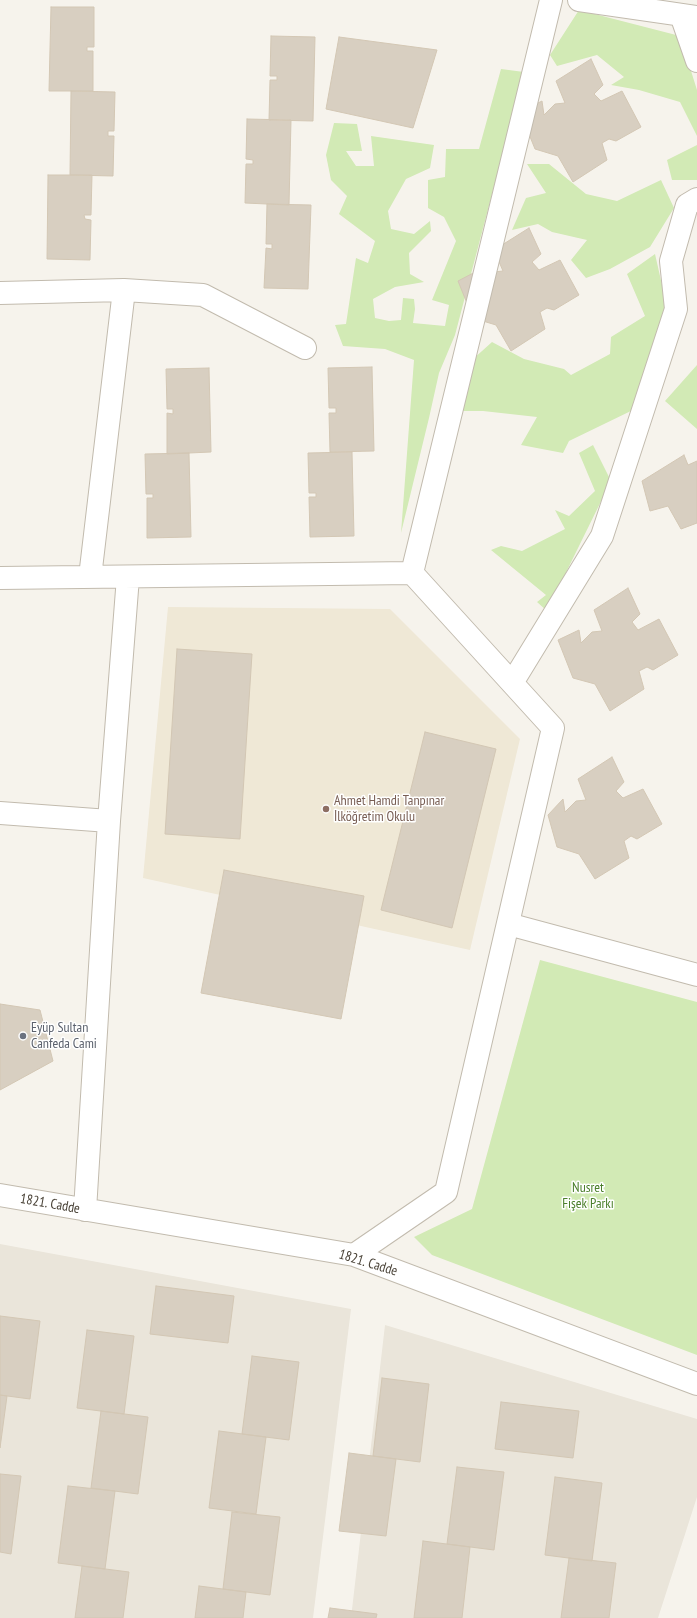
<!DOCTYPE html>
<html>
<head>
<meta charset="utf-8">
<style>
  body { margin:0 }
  canvas { display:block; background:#f6f3ec }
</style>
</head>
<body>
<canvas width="697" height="1618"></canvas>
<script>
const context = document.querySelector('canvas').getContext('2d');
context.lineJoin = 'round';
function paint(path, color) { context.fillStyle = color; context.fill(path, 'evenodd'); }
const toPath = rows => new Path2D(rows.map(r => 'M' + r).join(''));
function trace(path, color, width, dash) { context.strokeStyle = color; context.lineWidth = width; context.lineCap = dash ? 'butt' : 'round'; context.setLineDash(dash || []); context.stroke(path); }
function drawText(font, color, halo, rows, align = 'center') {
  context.font = font + ' "PT Sans Narrow",sans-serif'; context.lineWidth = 3; context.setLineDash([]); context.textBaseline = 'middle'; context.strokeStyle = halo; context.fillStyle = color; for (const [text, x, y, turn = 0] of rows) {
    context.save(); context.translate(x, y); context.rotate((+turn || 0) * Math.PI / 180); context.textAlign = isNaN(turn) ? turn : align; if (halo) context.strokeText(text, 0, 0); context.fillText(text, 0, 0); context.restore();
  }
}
paint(toPath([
  [0,1244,351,1309,313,1618,0,1618],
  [385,1325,697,1419,697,1497,658,1618,351,1618]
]), '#eae5da');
paint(toPath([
  [168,607,390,609,520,739,470,950,143,878]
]), '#efe8d6');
paint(toPath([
  [579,10,680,36,697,90,697,136,680,102,639,90,611,85,624,77,597,55,557,66,550,55],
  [501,69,524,72,455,335,439,373,429,418,401,533,414,360,385,349,343,346,335,325,346,324,356,258,368,263,375,241,339,214,347,196,331,180,326,155,334,123,357,124,362,151,346,151,356,166,374,166,371,136,434,145,430,168,406,179,388,211,391,229,414,234,430,221,431,231,409,253,410,274,424,282,395,287,373,299,375,318,389,321,401,320,403,298,414,299,415,309,413,323,445,326,449,305,432,300,456,241,444,217,428,208,428,180,445,177,446,149,479,149],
  [697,145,697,180,672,180,667,160],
  [527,164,549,164,586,194,617,201,661,180,674,208,650,247,610,269,586,278,571,260,587,240,552,232,538,224,512,230,526,198,546,193],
  [655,254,667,307,635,409,569,441,563,453,521,445,537,417,483,411,463,411,472,360,492,342,524,359,564,369,571,375,610,354,611,337,645,316,627,274],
  [697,365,697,429,665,401],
  [593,445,611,481,547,611,537,602,546,595,491,550,501,546,522,551,565,529,555,510,569,516,595,491,579,453],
  [540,960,697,1002,697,1355,432,1255,414,1237,472,1209]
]), '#d2eab5');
const building = toPath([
  [51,7,94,7,94,47,87,47,87,51,93,51,93,91,49,91,51,7],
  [271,36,315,37,313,121,269,120,270,80,277,80,277,76,270,76,271,36],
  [339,37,437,50,413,128,326,109,339,37],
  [591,59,603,85,594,94,601,101,622,91,641,127,616,141,609,139,602,143,607,160,573,182,558,156,535,149,520,112,542,101,544,115,555,104,565,103,556,81,591,59],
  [71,91,115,92,114,131,108,131,108,136,114,136,113,176,70,175,71,91],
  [247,119,291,120,289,205,245,203,246,164,253,164,253,160,246,159,247,119],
  [48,175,92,175,91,215,84,215,85,219,91,220,90,260,47,259,48,175],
  [267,204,311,205,308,289,264,288,266,248,272,249,272,244,266,244,267,204],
  [529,228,541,254,532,262,539,270,560,260,579,295,554,310,547,308,540,312,545,329,511,351,496,325,473,318,458,281,479,270,493,272,503,271,494,250,529,228],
  [372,367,374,451,330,452,329,413,336,413,336,408,329,408,328,368,372,367],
  [209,368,211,452,167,454,167,413,173,414,173,409,167,409,166,369,209,368],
  [352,452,354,536,310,537,309,497,316,497,316,493,309,493,308,453,352,452],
  [189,453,191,537,147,538,147,498,153,498,153,494,146,494,145,454,189,453],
  [684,455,688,465,697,461,697,523,681,529,668,506,650,511,642,481,684,455],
  [628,588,640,614,632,622,638,630,659,619,678,655,653,670,647,667,639,671,644,689,610,711,595,684,573,678,558,640,579,630,581,643,592,632,602,631,594,610,628,588],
  [177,649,252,654,240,839,165,834,177,649],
  [425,732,496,749,452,928,381,910,425,732],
  [612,757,624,782,616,791,623,798,643,789,662,824,637,839,631,836,624,841,629,858,595,879,579,854,557,847,548,815,563,799,565,812,576,801,586,800,578,779,612,757],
  [224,870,364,896,341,1019,201,993,224,870],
  [0,1004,40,1010,53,1061,0,1090,0,1004],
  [156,1286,234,1296,228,1343,150,1334,156,1286],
  [0,1316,40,1321,30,1399,0,1395,0,1316],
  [87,1330,134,1336,124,1414,77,1408,87,1330],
  [252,1356,299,1362,289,1440,242,1434,252,1356],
  [382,1378,429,1384,420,1462,373,1456,382,1378],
  [0,1395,7,1396,0,1448,0,1395],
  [501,1402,579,1411,573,1458,495,1449,501,1402],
  [101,1411,148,1417,138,1494,91,1488,101,1411],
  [219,1431,266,1437,256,1514,209,1508,219,1431],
  [349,1453,396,1459,386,1536,339,1531,349,1453],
  [457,1467,504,1472,494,1550,447,1544,457,1467],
  [0,1474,21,1476,11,1554,0,1552,0,1474],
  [555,1477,602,1483,592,1561,545,1555,555,1477],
  [68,1486,115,1491,105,1569,58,1563,68,1486],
  [232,1512,280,1517,270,1595,223,1589,232,1512],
  [423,1541,470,1547,462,1618,414,1618,423,1541],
  [569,1558,616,1563,609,1618,561,1618,569,1558],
  [82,1566,129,1572,123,1618,75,1618,82,1566],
  [199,1586,246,1592,243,1618,195,1618,199,1586],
  [330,1608,377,1614,376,1618,328,1618,330,1608]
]);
paint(building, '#d8cfc1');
trace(building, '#d3c7b4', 1);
const minor = toPath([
  [579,0,697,17],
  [681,15,697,61],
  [124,290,203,295,305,348],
  [0,293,124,290,90,577],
  [412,573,551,0],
  [0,578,412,573,553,728,446,1192,354,1255],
  [512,683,602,536,676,309,671,261,687,205,697,199],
  [0,813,109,821,128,577],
  [508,924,697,975],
  [0,1195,354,1255,697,1384],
  [85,1210,109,821]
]);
trace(minor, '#c2bbae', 24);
trace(minor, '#fff', 22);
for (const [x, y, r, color] of [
  [326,809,4,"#8d6e63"],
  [23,1036,4,"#6b7280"]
]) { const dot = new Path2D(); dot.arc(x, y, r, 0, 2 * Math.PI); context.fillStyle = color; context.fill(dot); trace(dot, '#fff', 1.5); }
drawText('14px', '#785e54', '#fff', [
  ["Ahmet Hamdi Tanpınar",334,801],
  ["İlköğretim Okulu",334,817]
], 'left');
drawText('14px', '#5b616d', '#fff', [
  ["Eyüp Sultan",31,1028],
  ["Canfeda Cami",31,1044]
], 'left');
drawText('14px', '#4a7f2a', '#fff', [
  ["Nusret",588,1188],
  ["Fişek Parkı",588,1204]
]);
drawText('14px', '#4b4439', '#fff', [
  ["1821. Cadde",50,1204,10],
  ["1821. Cadde",368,1263,17]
]);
</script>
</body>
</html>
